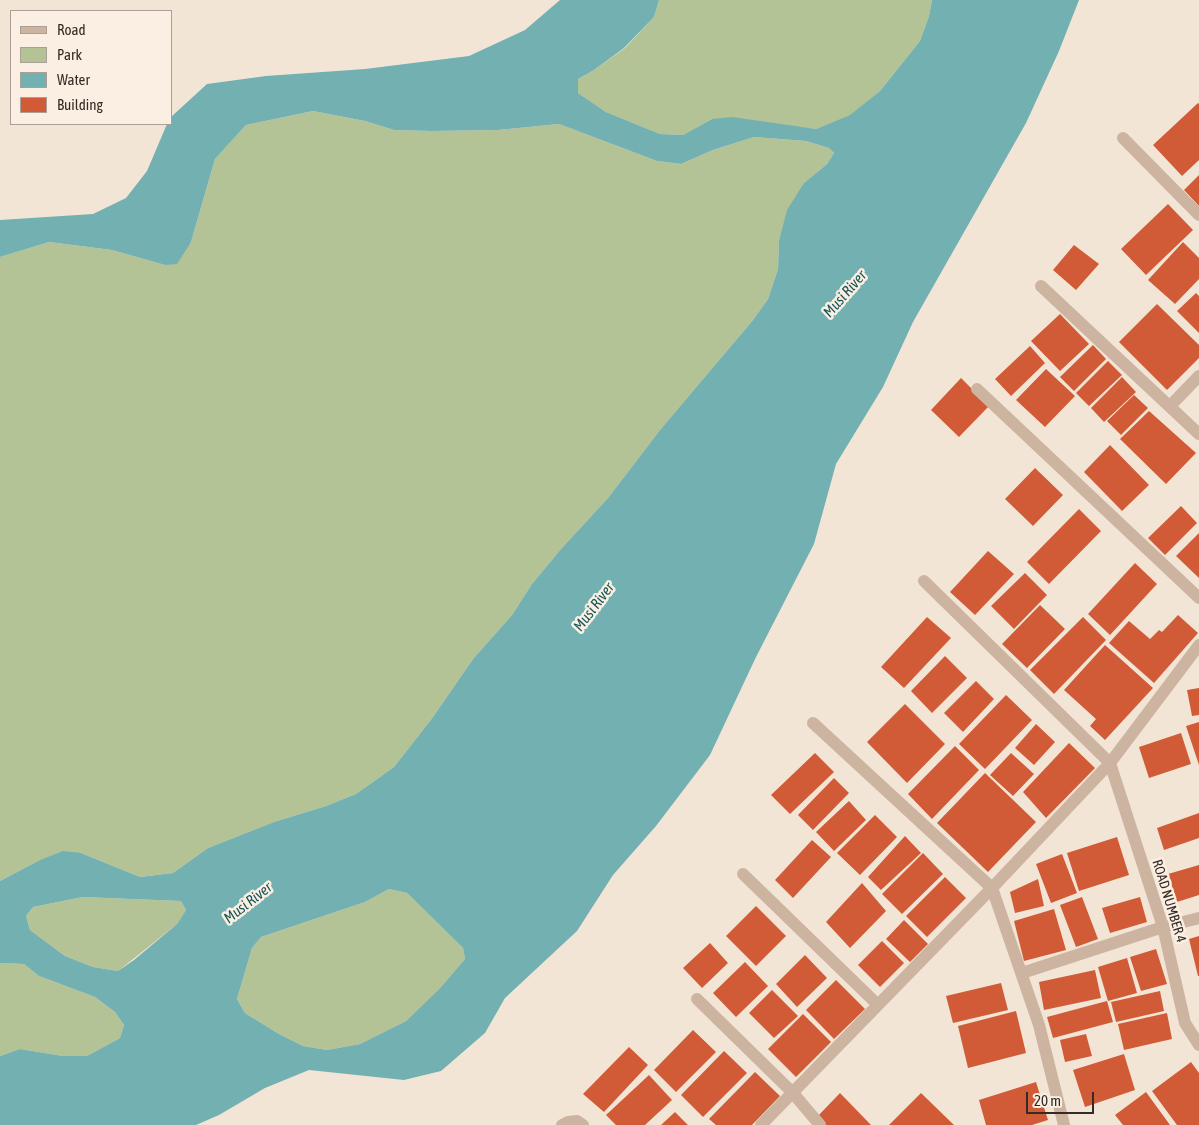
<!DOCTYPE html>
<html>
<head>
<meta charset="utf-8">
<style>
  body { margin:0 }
  #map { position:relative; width:1199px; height:1125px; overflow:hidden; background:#f3e5d6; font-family:"Asap Condensed",sans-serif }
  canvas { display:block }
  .legend { position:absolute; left:10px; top:10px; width:162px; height:115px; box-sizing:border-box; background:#faefe2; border:1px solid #aba096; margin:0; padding:6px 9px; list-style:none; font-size:15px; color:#352a25 }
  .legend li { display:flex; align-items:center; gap:10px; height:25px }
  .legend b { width:25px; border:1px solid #aba096 }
  .scale { position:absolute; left:1026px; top:1092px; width:68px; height:22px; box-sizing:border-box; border:2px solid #352a25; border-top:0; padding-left:6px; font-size:15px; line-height:18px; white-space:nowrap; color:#352a25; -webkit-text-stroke:4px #faefe2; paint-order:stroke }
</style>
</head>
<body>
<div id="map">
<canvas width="1199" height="1125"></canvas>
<ul class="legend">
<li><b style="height:6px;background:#ccb4a1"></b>Road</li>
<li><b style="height:14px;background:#b4c395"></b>Park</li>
<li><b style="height:14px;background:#73b0b2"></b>Water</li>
<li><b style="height:14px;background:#d05b36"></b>Building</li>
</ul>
<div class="scale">20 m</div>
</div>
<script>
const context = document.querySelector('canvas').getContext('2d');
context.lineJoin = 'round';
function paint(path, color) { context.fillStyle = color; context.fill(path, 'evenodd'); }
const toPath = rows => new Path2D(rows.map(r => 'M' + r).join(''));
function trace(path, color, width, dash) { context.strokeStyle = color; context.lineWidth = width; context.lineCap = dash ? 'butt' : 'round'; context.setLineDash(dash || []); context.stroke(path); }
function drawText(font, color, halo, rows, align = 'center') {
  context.font = font + ' "Asap Condensed",sans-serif'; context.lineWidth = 5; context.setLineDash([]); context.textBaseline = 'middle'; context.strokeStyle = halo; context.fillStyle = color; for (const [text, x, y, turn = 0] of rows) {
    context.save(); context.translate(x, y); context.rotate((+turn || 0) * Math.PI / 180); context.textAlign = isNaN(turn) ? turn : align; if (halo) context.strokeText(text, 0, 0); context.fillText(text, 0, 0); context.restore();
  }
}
paint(toPath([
  [659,0,932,0,929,16,920,41,880,91,851,115,816,129,712,119,683,135,660,134,606,112,578,93,578,79,594,70,625,48,654,17],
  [313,111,365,121,394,130,431,131,498,130,559,124,657,161,681,164,713,150,754,137,806,141,829,148,834,153,827,164,804,183,779,241,778,269,768,299,753,320,660,430,608,498,561,549,532,584,512,615,473,659,433,717,394,767,356,794,326,806,274,822,208,848,173,873,140,877,81,853,40,860,0,881,0,257,49,242,112,250,165,265,191,242,215,159,246,125],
  [389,889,407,893,463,948,465,959,440,988,406,1021,360,1044,327,1050,303,1046,279,1034,245,1013,237,999,252,948,261,937,365,902],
  [83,897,181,901,186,910,177,924,118,971,93,967,65,956,30,930,26,916,33,907],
  [0,963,24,964,39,976,95,997,115,1012,124,1025,120,1038,87,1056,63,1056,20,1049,0,1056]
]), '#b4c395');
paint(toPath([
  [560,0,659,0,654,17,624,48,594,70,578,79,578,93,606,112,660,134,683,135,712,119,732,117,816,129,850,115,880,91,920,41,929,16,932,0,1079,0,1059,51,1026,123,913,322,883,387,836,464,814,544,756,657,710,755,656,826,613,875,577,931,505,998,485,1033,441,1071,404,1080,309,1070,265,1088,219,1115,196,1125,0,1125,0,1056,20,1049,63,1056,87,1056,120,1038,124,1025,115,1012,95,997,39,976,24,964,0,963,0,881,40,860,63,851,81,853,140,877,173,873,208,848,274,822,326,806,356,794,394,767,433,717,473,659,512,615,532,584,561,549,608,498,660,430,753,320,768,299,778,269,779,241,787,210,804,183,827,164,834,153,829,148,806,141,754,137,713,150,681,164,657,161,559,124,498,130,431,131,394,130,365,121,313,111,246,125,215,159,191,242,177,264,165,265,112,250,49,242,0,257,0,220,93,214,126,198,147,171,167,124,171,124,171,117,207,84,266,76,365,69,469,56,525,30],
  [389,889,407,893,463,948,465,959,440,988,406,1021,360,1044,327,1050,303,1046,279,1034,245,1013,237,999,252,948,261,937,365,902],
  [83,897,181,901,186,910,177,924,134,960,118,971,93,967,65,956,30,930,26,916,33,907]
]), '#73b0b2');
paint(toPath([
  [1198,103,1199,104,1199,160,1182,176,1153,145],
  [1199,175,1199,206,1184,190],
  [1168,204,1193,230,1146,275,1121,249],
  [1183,242,1199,258,1199,279,1175,304,1148,280],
  [1074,245,1099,264,1076,290,1053,270],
  [1196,293,1199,296,1199,333,1177,311],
  [1157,304,1199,345,1199,358,1167,390,1119,342],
  [1060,314,1089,344,1060,371,1031,341],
  [1093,345,1106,359,1074,391,1060,377],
  [1030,346,1045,363,1011,396,995,379],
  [1108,361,1122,375,1089,406,1076,393],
  [1046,369,1075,396,1045,427,1016,400],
  [1122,377,1136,392,1104,422,1091,408],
  [961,378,989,406,959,437,931,410],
  [1134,395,1148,408,1121,435,1107,421],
  [1149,411,1196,453,1166,484,1120,439],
  [1110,445,1149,485,1122,511,1084,472],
  [1035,468,1063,495,1033,526,1005,499],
  [1181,506,1197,523,1165,555,1148,538],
  [1079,509,1101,531,1049,584,1027,562],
  [1199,533,1199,578,1176,556],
  [988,551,1014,574,975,615,950,592],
  [1135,563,1157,584,1110,635,1088,614],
  [1025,573,1047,595,1014,629,991,606],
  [1040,605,1065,629,1027,668,1002,644],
  [1178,615,1198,633,1154,683,1109,643,1129,621,1150,639,1159,630,1162,632],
  [927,617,951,638,904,688,881,667],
  [1083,617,1106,640,1054,694,1030,670],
  [1105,645,1153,688,1105,740,1090,726,1096,719,1064,690],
  [945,656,967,678,932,713,911,691],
  [976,681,994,699,963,732,944,713],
  [1199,688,1199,715,1192,716,1187,690],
  [1006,695,1032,720,985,769,959,744],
  [905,704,945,744,907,783,867,742],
  [1199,722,1199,765,1186,726],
  [1036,724,1055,742,1034,765,1015,748],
  [1181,733,1191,764,1149,778,1139,747],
  [1069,743,1095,768,1046,818,1023,792],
  [955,746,979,770,932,819,908,794],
  [815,753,834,772,790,814,771,795],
  [1011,753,1034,774,1013,796,990,775],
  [985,773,1036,822,988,872,937,823],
  [834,778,849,793,813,830,798,815],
  [849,801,866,820,834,851,816,832],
  [1199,813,1199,838,1164,850,1157,828],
  [875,815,897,837,860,875,837,853],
  [905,836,921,853,881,890,868,877],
  [1117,837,1129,875,1079,891,1067,853],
  [812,840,831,857,793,898,775,880],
  [923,853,943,874,902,914,882,894],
  [1062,854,1077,893,1051,903,1036,864],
  [1199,865,1199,895,1177,902,1168,874],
  [945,877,966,898,927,937,906,916],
  [1038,879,1044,906,1015,913,1010,892],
  [862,883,886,911,850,948,826,922],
  [1082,897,1098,939,1076,947,1060,905],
  [1140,897,1147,922,1110,933,1102,908],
  [756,906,786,936,756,966,726,936],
  [1054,909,1066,950,1024,961,1014,921],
  [904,920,928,944,910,962,886,939],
  [1199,936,1199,976,1198,976,1189,939],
  [882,941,904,963,880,987,858,965],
  [710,943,728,963,702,988,683,968],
  [1156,949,1167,984,1141,991,1130,957],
  [805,955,827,978,797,1007,776,984],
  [1127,958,1137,993,1108,1001,1098,967],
  [745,962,768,986,736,1017,713,993],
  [1095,970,1101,998,1044,1010,1039,982],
  [836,980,865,1009,834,1039,806,1010],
  [1001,983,1008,1010,953,1023,946,996],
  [772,990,798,1016,774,1038,749,1013],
  [1160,991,1164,1011,1116,1022,1111,1002],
  [1107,1001,1113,1022,1053,1038,1047,1017],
  [1016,1011,1026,1053,968,1068,958,1026],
  [1167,1013,1172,1039,1124,1050,1118,1024],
  [803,1014,831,1042,796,1077,768,1049],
  [693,1030,716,1052,676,1092,654,1070],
  [1086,1034,1092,1056,1065,1062,1060,1040],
  [629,1047,648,1065,604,1112,583,1094],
  [724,1051,747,1073,703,1117,681,1095],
  [1124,1054,1135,1090,1085,1107,1073,1070],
  [1191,1062,1199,1073,1199,1125,1177,1125,1152,1091],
  [755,1072,780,1096,752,1125,716,1125,709,1119],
  [649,1075,672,1100,645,1125,616,1125,606,1115],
  [1036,1082,1048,1120,1032,1125,986,1125,979,1100],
  [1146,1092,1170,1125,1123,1125,1115,1115],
  [840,1093,871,1125,826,1125,818,1116],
  [921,1093,954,1125,889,1125],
  [675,1112,688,1125,661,1125]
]), '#d05b36');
trace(toPath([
  [1123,138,1199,215],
  [1041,286,1199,434],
  [977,389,1199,598],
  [1170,406,1199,376],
  [924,581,1110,763,1163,927,1185,1023,1199,1045],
  [813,723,992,888,1039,1025,1064,1125],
  [743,874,877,1004],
  [1022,973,1163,927,1199,918],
  [697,999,792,1092,820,1125],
  [562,1125,568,1122,577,1121,583,1125],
  [761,1125,992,888,1110,763,1199,645]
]), '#ccb4a1', 12);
drawText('14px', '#352a25', '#faefe2', [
  ["ROAD NUMBER 4",1169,901,73]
]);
drawText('italic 15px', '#17565a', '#faefe2', [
  ["Musi River",845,294,-49],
  ["Musi River",594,607,-53],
  ["Musi River",248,903,-38]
]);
</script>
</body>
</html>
